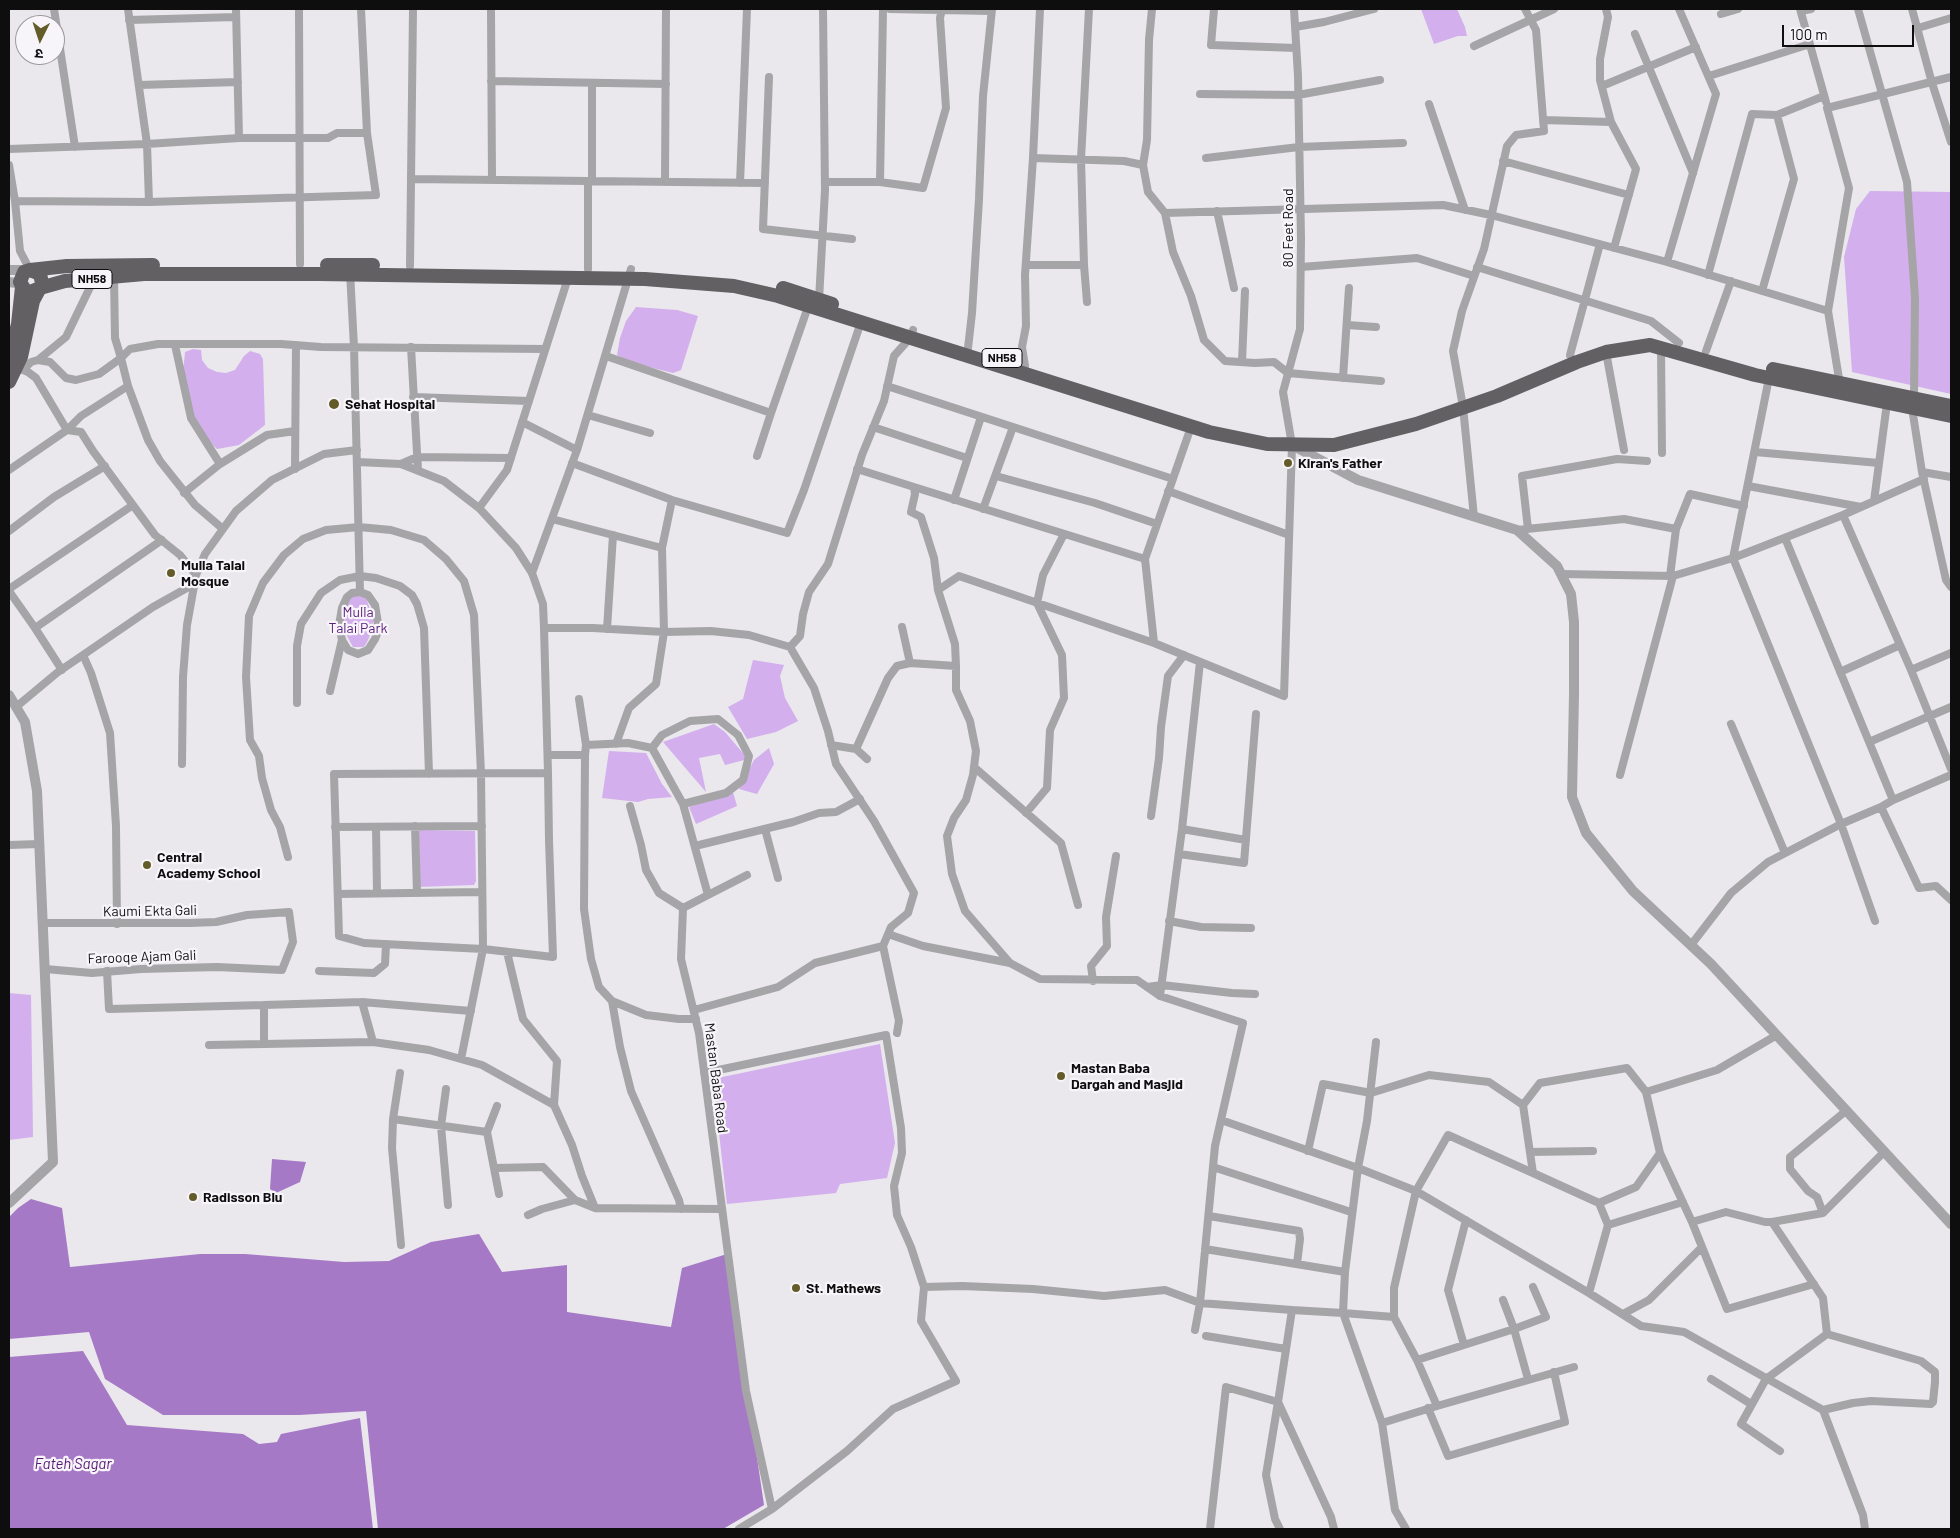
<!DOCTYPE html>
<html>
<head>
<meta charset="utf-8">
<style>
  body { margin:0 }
  #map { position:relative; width:1960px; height:1538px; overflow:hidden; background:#eae7ed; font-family:Barlow,"Noto Sans Devanagari",sans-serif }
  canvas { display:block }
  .frame { position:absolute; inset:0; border:10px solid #0f0e0f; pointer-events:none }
  .north { position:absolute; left:15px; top:15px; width:50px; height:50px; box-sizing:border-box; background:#f8f5fa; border:1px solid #9b999c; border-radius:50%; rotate:184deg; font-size:14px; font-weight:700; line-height:20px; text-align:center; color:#0f0e0f }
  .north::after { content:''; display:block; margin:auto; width:18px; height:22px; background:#635b28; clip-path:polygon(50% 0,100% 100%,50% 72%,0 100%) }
  .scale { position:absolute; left:1782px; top:25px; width:132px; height:22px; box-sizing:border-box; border:2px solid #0f0e0f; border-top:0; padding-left:6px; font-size:15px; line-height:18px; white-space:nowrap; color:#0f0e0f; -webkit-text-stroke:4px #f8f5fa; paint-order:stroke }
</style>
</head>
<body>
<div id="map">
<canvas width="1960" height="1538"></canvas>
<div class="frame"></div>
<div class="north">उ</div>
<div class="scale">100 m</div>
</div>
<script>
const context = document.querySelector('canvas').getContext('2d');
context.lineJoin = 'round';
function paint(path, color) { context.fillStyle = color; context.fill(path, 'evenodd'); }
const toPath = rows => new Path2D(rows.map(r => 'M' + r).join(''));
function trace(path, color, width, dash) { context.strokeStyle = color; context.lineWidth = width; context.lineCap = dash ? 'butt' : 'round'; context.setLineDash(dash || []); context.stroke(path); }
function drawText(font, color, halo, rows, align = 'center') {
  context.font = font + ' Barlow,sans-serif'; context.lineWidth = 4.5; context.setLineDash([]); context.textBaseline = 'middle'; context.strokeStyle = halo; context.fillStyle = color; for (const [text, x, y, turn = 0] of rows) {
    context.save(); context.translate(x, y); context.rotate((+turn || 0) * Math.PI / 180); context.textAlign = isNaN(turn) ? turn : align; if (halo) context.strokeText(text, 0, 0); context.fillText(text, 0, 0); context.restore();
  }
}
paint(toPath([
  [1421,9,1457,9,1465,27,1467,36,1458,36,1434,44],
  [1870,191,1951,192,1951,394,1852,372,1844,257,1856,209],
  [636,307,677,310,698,316,681,370,673,373,629,362,617,355,620,338,626,321],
  [193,349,201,350,202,360,208,368,217,372,226,373,235,370,244,356,250,351,260,354,263,359,265,425,239,445,217,449,204,436,195,422,183,373,185,352],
  [360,593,366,598,374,620,372,631,367,642,364,647,353,647,346,634,343,619,346,607,351,597],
  [753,660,784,665,780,676,785,698,798,721,776,732,747,739,728,707,743,699],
  [714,724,725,732,748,759,725,765,720,754,699,758,706,792,663,742],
  [769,748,774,764,757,794,739,789,754,760],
  [609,751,646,753,662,784,672,797,648,799,638,802,602,798],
  [733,792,737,806,696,824,689,807],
  [419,830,475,831,476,881,474,885,418,887],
  [9,993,31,995,33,1137,9,1140],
  [880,1044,895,1143,887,1178,840,1184,836,1193,727,1204,713,1079]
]), '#d3afed');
paint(toPath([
  [272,1159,306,1162,300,1182,276,1193,270,1189],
  [31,1199,62,1208,70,1267,200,1254,245,1254,344,1262,389,1261,431,1242,479,1234,502,1272,567,1265,567,1312,671,1327,682,1268,727,1254,764,1505,723,1529,378,1529,366,1411,299,1415,163,1415,105,1379,89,1332,9,1339,9,1217,18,1208],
  [83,1351,127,1425,243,1434,259,1444,277,1442,281,1434,360,1418,373,1529,9,1529,9,1357]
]), '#a679c6');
trace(toPath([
  [54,9,75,147],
  [128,9,147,144,149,202],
  [236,9,239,138],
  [299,9,300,264],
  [491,9,492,180],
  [890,9,991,11],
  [1214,9,1211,45,1296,48],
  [1606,9,1608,17,1600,59,1600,80,1611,122],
  [1800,9,1826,102],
  [1858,9,1907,182,1915,298,1914,398],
  [1912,9,1932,83,1951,142],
  [1801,11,1811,9],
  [1721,14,1738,9],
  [129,20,236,17],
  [1295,27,1324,22,1374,9],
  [1918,28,1951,18],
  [1635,34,1693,173],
  [1474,46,1554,9],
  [1709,76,1810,44],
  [769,77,763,229,852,239],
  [491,81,666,84],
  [139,85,238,82],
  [1602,86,1696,47],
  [1200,94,1298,95,1380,80],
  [1429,104,1465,210],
  [1543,120,1611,122,1636,169,1614,248],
  [9,149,147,144,239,138,328,138,337,133,367,133],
  [1033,158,1040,9],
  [1206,158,1299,147,1403,143],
  [1503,161,1629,195],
  [9,165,15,201,20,251,30,270],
  [1143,165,1148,192,1165,213,1173,252,1191,296,1204,340,1225,361,1255,363,1274,362,1288,373,1381,381],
  [411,179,765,183],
  [592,181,592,83],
  [665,182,666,9],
  [825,182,880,182,883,9],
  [880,182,923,188,946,108,940,18,942,9],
  [740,183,747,9],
  [15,201,149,202,376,195,367,133,361,9],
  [1217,211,1234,288],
  [1165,213,1443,205,1491,215,1667,262,1828,311,1840,385],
  [1667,262,1716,94,1679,9],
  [1026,265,1084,265,1081,159,1089,9],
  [1084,265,1087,302],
  [410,266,413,9],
  [1301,267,1417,258,1474,276],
  [1477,267,1651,321,1679,343],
  [588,269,588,181],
  [350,272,354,347,360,592],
  [1708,275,1752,114,1777,115,1824,96],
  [1762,291,1794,179,1777,115],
  [819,300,825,190,823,9],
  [1828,311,1849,188,1827,108,1951,77],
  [1347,325,1376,327],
  [175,345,191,418,220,464],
  [411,347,418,470],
  [968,348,972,313,979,199,983,96,992,9],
  [1661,348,1662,453],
  [1706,351,1731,281],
  [1606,352,1624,450],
  [1570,355,1600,244],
  [606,356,771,413,757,456],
  [38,360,66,337,94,279],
  [1242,362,1245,291],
  [13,366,28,372,36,378,67,430,81,432,93,451,155,535,180,555,196,575],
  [1025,366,1022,347,1026,326,1025,275,1033,158,1124,161,1143,165,1147,140,1149,40,1152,9],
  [18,367,26,367,31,362,38,360,50,362,66,378,76,380,99,374,121,358,115,338,114,277],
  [1343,378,1349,288],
  [1769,378,1733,558,1841,824,1875,921],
  [128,386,148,440,160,461,195,505,223,529],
  [887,386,1173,479],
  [413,397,529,401],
  [1912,408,1922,472,1951,477],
  [771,413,809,304],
  [588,415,650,433],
  [522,422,577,450],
  [873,427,967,458],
  [1755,452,1879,463],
  [357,462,401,464,444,481,479,508,516,548,532,573,543,604,544,628,548,773,549,840,553,957,483,949,364,943,339,936,334,774,548,773],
  [572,463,672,500,662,548],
  [401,464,417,457,511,458],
  [295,469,296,345],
  [9,470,67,430,81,416,128,386,121,358,130,349,158,344,281,344,321,347,545,349],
  [1922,472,1946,580,1951,587],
  [996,476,1095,503,1157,524],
  [1924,479,1843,515,1911,670,1951,653],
  [1748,486,1861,507],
  [914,487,1145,559],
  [1168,491,1289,535],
  [184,493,220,464,267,435,295,431],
  [672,500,787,533,804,490,861,322],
  [954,500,981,417],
  [1874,501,1887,403],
  [479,508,507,470,568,278],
  [983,509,1013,427],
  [1474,517,1463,407,1453,351,1462,311,1484,249,1507,146,1516,135,1544,131,1536,30,1525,9],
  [552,519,662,548,664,632,656,684,629,708,616,744],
  [1528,529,1522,476,1617,459,1647,461],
  [1676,529,1690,494,1744,506],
  [1517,530,1624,519,1676,529,1670,576],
  [9,531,54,497,105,466],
  [1785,538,1893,800],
  [532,573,577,450,631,269],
  [1561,574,1673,576,1733,558,1843,515],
  [9,589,133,505],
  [938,590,959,576,1154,643,1145,559,1191,427],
  [9,591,35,628],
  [360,592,368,595,375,605,379,629,375,639,368,650,358,654,348,650,342,640,339,625,342,608,347,597,352,593,360,592],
  [902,627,910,663],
  [544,628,593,628,664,632,711,631,749,635,790,647,814,688,828,731,836,764,874,821,914,893,908,913,891,927,883,946,815,963,778,987,694,1010],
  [607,629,613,535],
  [1154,643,1284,696,1292,445,1283,392,1300,329,1301,238,1298,76,1294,9],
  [790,647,800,636,803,614,809,592,828,564,862,455,884,401,894,356,910,338,913,330],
  [83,655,153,607,194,584],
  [956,666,956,690,970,721,976,751,973,775,966,800,954,818,947,836,952,874,965,911,1010,963,1040,979,1137,980,1160,996,1243,1023,1215,1146,1200,1303,1292,1310,1278,1402,1331,1517,1334,1529],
  [62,670,35,628,162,540],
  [1911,670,1951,769],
  [1840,672,1900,645],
  [330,691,342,640],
  [579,699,586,745],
  [297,703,297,646,301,624,321,593,340,580,360,576,376,578,400,586,412,595,417,604,424,628,429,774],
  [16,707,58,672,83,655,91,673,110,733,116,826,117,924],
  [1731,724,1785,853],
  [1869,742,1951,707],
  [831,745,856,749,867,759],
  [652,748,662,735,690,721,718,719,738,735,749,756,743,780,726,793,683,804],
  [856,749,888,678,897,666,910,663,956,666,955,644,938,590,934,558,921,517,911,512,915,494,914,487,857,469],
  [548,755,585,755,586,745,628,743,652,748,683,804,708,895,683,908,681,959,699,1033,746,1391,772,1509,739,1529],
  [585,755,584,909,591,959,599,987,612,1001,646,1015,679,1019,696,1019],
  [182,764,183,677,187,625,196,575,205,554,236,511,272,480,324,454,357,450],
  [974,767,1061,843,1078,905],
  [1620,775,1673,576],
  [630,806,641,845,646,870,659,893,683,908],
  [1881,807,1893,800,1951,775],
  [1026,813,1047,788,1050,730,1064,698,1062,655,1037,603,1043,575,1064,534],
  [1151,816,1159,758,1161,727,1168,676,1184,655],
  [415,826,417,893],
  [335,827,482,826],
  [376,827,377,893],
  [765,829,778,878],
  [1182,829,1246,840],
  [9,845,39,844],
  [695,846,793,822,819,813,836,812,860,799],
  [1179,854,1244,863,1256,714],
  [288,857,280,827,271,810,262,778,259,756,250,740,246,677,249,616,263,583,284,555,303,539,326,530,359,527,391,530,424,540,446,559,464,581,474,615,481,774,483,949,461,1059],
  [338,894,482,892],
  [708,895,747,875],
  [1169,921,1201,927,1251,928],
  [43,923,189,923,216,922,247,915,289,912,293,942,282,970,217,967,141,969,92,973,45,969],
  [888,934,923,946,1010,963],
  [1691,945,1731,893,1768,862,1841,824,1881,807,1919,888,1936,886,1951,900],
  [883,946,899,1021,897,1033],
  [507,952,523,1019,557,1061,554,1105],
  [107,971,109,1009,264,1005,264,1044,209,1045],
  [319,971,374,973,385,964,386,944],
  [1093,981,1091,966,1107,946,1106,917,1116,856],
  [1147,987,1162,985,1232,993,1255,994],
  [1160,996,1182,829,1200,662],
  [612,1001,620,1047,631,1091,679,1200,681,1209],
  [362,1002,471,1011],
  [264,1005,362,1002,373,1042],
  [264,1044,373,1042,429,1050,482,1065,554,1105,572,1145,582,1176,595,1208,721,1209],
  [400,1073,393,1119,392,1148,401,1245],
  [704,1073,886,1035,901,1128,902,1153,894,1186,897,1215,911,1247,924,1287,962,1286,1033,1289,1104,1296,1165,1290,1200,1303,1195,1330],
  [446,1089,441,1126,448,1205],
  [393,1119,487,1132,499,1194],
  [1221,1120,1358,1168,1367,1121,1376,1042],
  [487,1132,497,1106],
  [1308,1151,1323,1084,1371,1093,1429,1075,1489,1082,1523,1105],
  [1530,1152,1593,1151],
  [1660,1153,1692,1222],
  [1213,1167,1351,1212],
  [495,1168,543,1167,575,1200,595,1208],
  [1533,1173,1448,1135,1416,1191,1589,1293,1608,1225,1599,1203,1636,1187,1660,1153,1646,1092,1717,1070,1777,1035],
  [1599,1203,1533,1173,1523,1105,1540,1083,1627,1068,1646,1092],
  [1823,1213,1817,1197,1808,1191,1790,1169,1790,1157,1847,1110],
  [528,1215,542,1209,575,1200],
  [1209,1216,1299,1231,1300,1239,1297,1264],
  [1772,1222,1765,1222,1726,1212,1692,1222,1727,1309,1814,1284],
  [1608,1225,1683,1202],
  [1205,1249,1345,1272],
  [1589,1293,1641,1326,1684,1332,1823,1410,1863,1515,1865,1529],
  [1503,1300,1514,1329,1546,1317,1533,1287],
  [1292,1310,1343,1313,1394,1317,1394,1288,1416,1191,1358,1168,1345,1272,1343,1313,1382,1423,1437,1406,1574,1367],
  [1623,1314,1649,1300,1702,1247],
  [1394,1317,1417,1360,1437,1406],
  [1206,1336,1286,1349],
  [1464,1345,1448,1290,1466,1220],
  [1417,1360,1514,1329,1528,1379],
  [1711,1379,1751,1404],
  [1428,1408,1448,1456,1565,1422,1554,1372],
  [1823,1410,1853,1403,1871,1401,1931,1404,1933,1402,1935,1382,1935,1372,1921,1361,1827,1334],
  [1382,1423,1395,1510,1406,1529],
  [1780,1451,1741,1424,1766,1379,1827,1334,1823,1298,1772,1222,1823,1213,1885,1151],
  [772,1509,847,1451,893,1409,956,1381,921,1321,924,1287],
  [1210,1529,1226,1387,1278,1402,1266,1475,1275,1519,1280,1529]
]), '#a5a4a6', 8);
trace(toPath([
  [9,270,30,270],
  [9,282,16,283,22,287],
  [1292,445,1358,480,1517,530,1557,566,1571,594,1574,622,1574,694,1572,797,1586,833,1633,891,1711,964,1951,1224],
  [9,695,25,722,37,791,53,1162,9,1203]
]), '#a5a4a6', 10);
trace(toPath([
  [327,265,373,265],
  [30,270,40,274,42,283,40,288,30,292,25,290,20,282,24,272,30,270,67,266,153,265],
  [783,288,832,304],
  [9,358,18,324,22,287],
  [1773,369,1951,406],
  [9,382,21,357,33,301,40,288,65,281,144,274,319,274,645,279,734,286,778,296,1209,432,1267,444,1334,445,1416,424,1497,396,1577,362,1606,352,1650,345,1755,375,1951,416]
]), '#636064', 14);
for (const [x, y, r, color] of [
  [334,404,6,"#635b28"],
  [1288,463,5,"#635b28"],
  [171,573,5,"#635b28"],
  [147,865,5,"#635b28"],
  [1061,1076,5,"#635b28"],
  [193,1197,5,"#635b28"],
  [796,1288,5,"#635b28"]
]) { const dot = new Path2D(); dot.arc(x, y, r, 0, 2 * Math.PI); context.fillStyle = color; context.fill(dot); trace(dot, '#f8f5fa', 2); }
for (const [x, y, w] of [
  [92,279,40],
  [1002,358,40]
]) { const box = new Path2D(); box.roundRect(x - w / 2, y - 9.5, w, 19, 4); context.fillStyle = '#f8f5fa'; context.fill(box); trace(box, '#0f0e0f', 1); }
drawText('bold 12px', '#0f0e0f', null, [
  ["NH58",92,279],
  ["NH58",1002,358]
]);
drawText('14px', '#0f0e0f', '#f8f5fa', [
  ["80 Feet Road",1288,228,-90],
  ["Kaumi Ekta Gali",150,911,-1],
  ["Farooqe Ajam Gali",142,957,-2],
  ["Mastan Baba Road",716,1078,83]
]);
drawText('bold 14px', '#0f0e0f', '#f8f5fa', [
  ["Sehat Hospital",345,404],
  ["Kiran's Father",1298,463],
  ["Mulla Talai",181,565],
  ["Mosque",181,581],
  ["Central",157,857],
  ["Academy School",157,873],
  ["Mastan Baba",1071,1068],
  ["Dargah and Masjid",1071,1084],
  ["Radisson Blu",203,1197],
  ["St. Mathews",806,1288]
], 'left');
drawText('14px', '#5d227e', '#f8f5fa', [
  ["Mulla",358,612],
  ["Talai Park",358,628]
]);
drawText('italic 15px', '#541874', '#f8f5fa', [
  ["Fateh Sagar",73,1464]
]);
</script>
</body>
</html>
